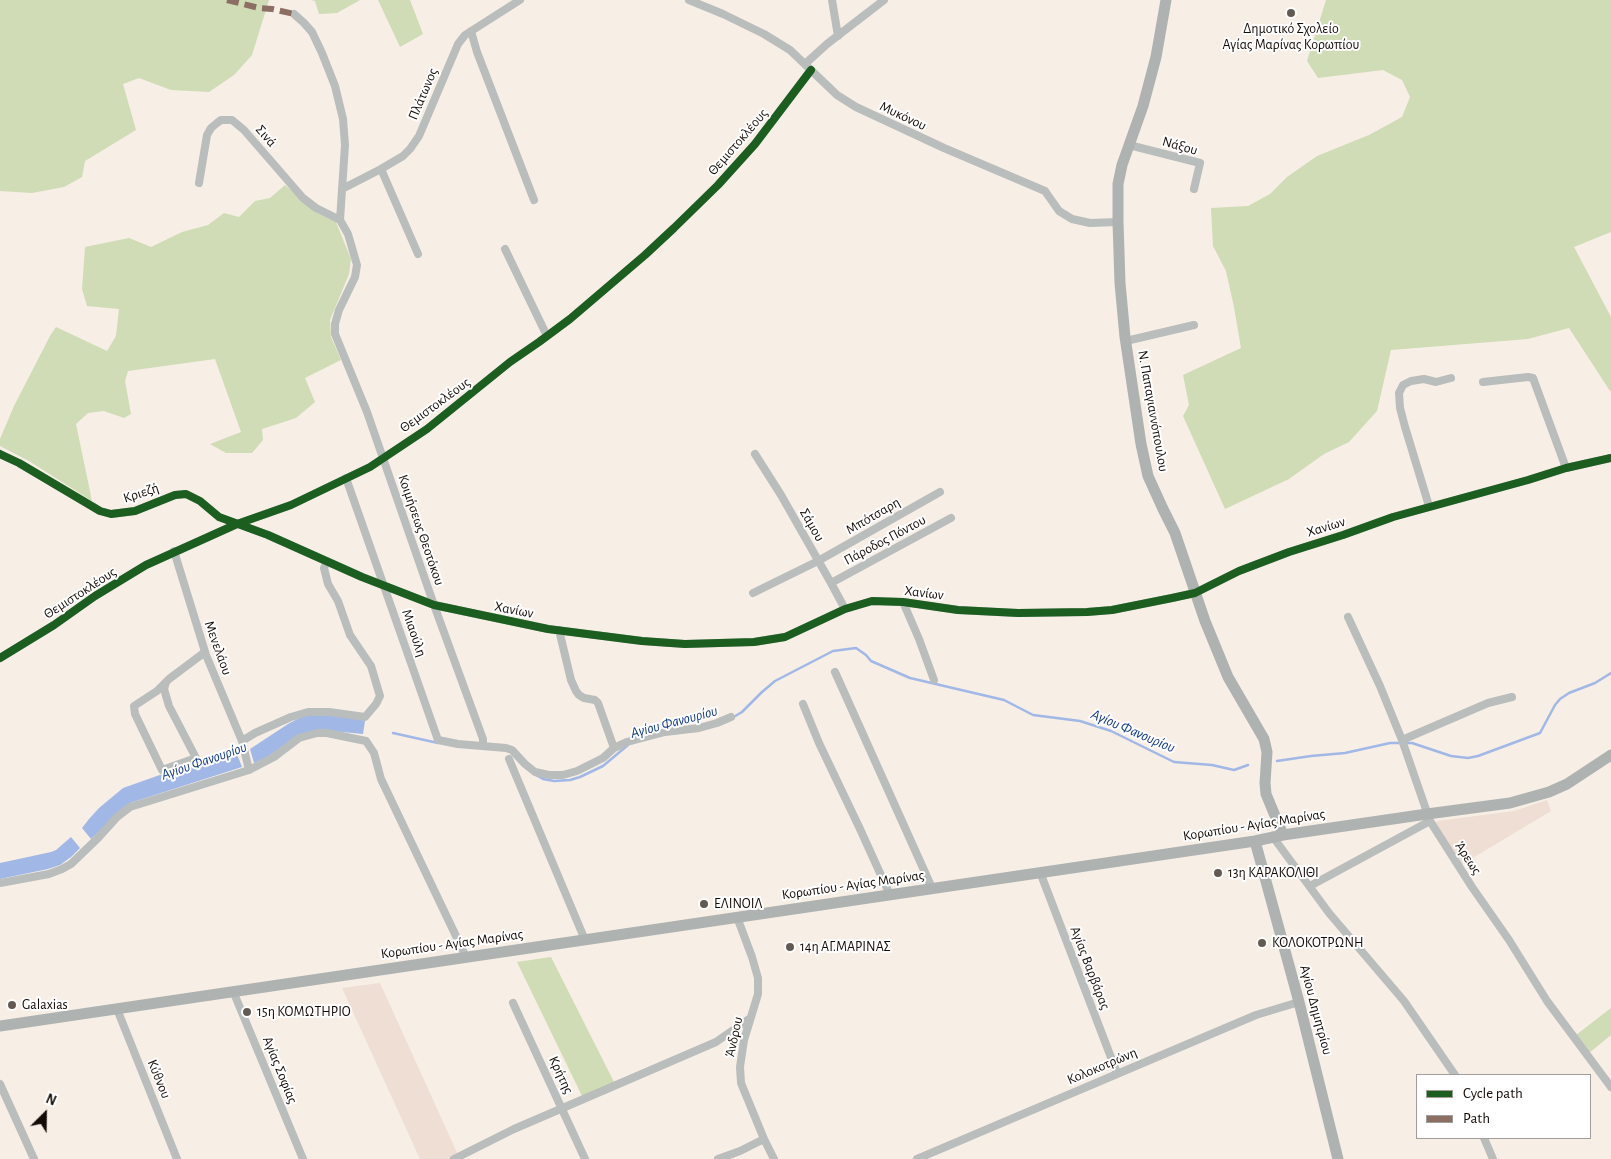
<!DOCTYPE html>
<html>
<head>
<meta charset="utf-8">
<style>
  body { margin:0 }
  #map { position:relative; width:1611px; height:1159px; overflow:hidden; background:#f7eee6; font-family:"Alegreya Sans",sans-serif }
  canvas { display:block }
  .legend { position:absolute; left:1416px; top:1074px; width:175px; height:65px; box-sizing:border-box; background:#fff; border:1px solid #a19d9b; margin:0; padding:6px 9px; list-style:none; font-size:15px; color:#140b05 }
  .legend li { display:flex; align-items:center; gap:10px; height:25px }
  .legend b { width:25px; border:1px solid #a19d9b }
  .north { position:absolute; left:20px; top:1089px; width:50px; height:50px; -webkit-text-stroke:4px #fff; paint-order:stroke; rotate:23deg; font-size:14px; font-weight:700; line-height:20px; text-align:center; color:#140b05 }
  .north::after { content:''; display:block; margin:auto; width:18px; height:22px; background:#140b05; clip-path:polygon(50% 0,100% 100%,50% 72%,0 100%) }
</style>
</head>
<body>
<div id="map">
<canvas width="1611" height="1159"></canvas>
<ul class="legend">
<li><b style="height:6px;background:#1b5e20"></b>Cycle path</li>
<li><b style="height:6px;background:#8d6e63"></b>Path</li>
</ul>
<div class="north">N</div>
</div>
<script>
const context = document.querySelector('canvas').getContext('2d');
context.lineJoin = 'round';
function paint(path, color) { context.fillStyle = color; context.fill(path, 'evenodd'); }
const toPath = rows => new Path2D(rows.map(r => 'M' + r).join(''));
function trace(path, color, width, dash) { context.strokeStyle = color; context.lineWidth = width; context.lineCap = dash ? 'butt' : 'round'; context.setLineDash(dash || []); context.stroke(path); }
function drawText(font, color, halo, rows, align = 'center') {
  context.font = font + ' "Alegreya Sans",sans-serif'; context.lineWidth = 4; context.setLineDash([]); context.textBaseline = 'middle'; context.strokeStyle = halo; context.fillStyle = color; for (const [text, x, y, turn = 0] of rows) {
    context.save(); context.translate(x, y); context.rotate((+turn || 0) * Math.PI / 180); context.textAlign = isNaN(turn) ? turn : align; if (halo) context.strokeText(text, 0, 0); context.fillText(text, 0, 0); context.restore();
  }
}
paint(toPath([
  [1547,800,1551,811,1461,865,1436,824,1437,821,1514,811],
  [380,983,459,1157,456,1159,420,1159,342,988]
]), '#eeded3');
paint(toPath([
  [0,0,269,0,252,55,234,75,209,92,171,90,139,78,123,84,136,130,85,161,82,177,64,187,32,193,0,191],
  [311,0,360,0,337,13,319,14,315,1],
  [378,0,410,0,423,34,400,47],
  [1326,0,1611,0,1611,232,1574,247,1611,317,1611,391,1610,391,1569,328,1528,339,1391,350,1377,411,1349,442,1324,454,1289,479,1225,509,1183,416,1189,405,1183,375,1241,348,1234,307,1226,271,1213,246,1211,208,1248,206,1270,194,1287,177,1317,156,1369,135,1402,117,1410,97,1402,80,1383,70,1318,78,1307,61],
  [285,185,319,214,336,222,351,259,349,274,330,320,331,337,341,360,305,378,315,402,296,418,262,429,263,440,252,453,226,453,210,444,241,432,215,359,128,371,125,381,131,414,124,418,104,411,88,413,76,424,92,501,29,461,0,446,0,439,14,406,50,336,56,327,107,351,116,336,119,309,87,306,82,289,85,247,129,238,151,247,182,232,208,225,224,213,239,217,255,201,270,198],
  [551,957,615,1084,583,1098,517,962],
  [1611,1008,1611,1035,1589,1053,1576,1035]
]), '#cfdcb5');
paint(toPath([
  [314,714,357,718,365,721,363,734,332,731,297,737,267,757,254,763,250,749,288,724,301,717],
  [228,754,237,754,242,767,130,803,91,839,82,828,89,819,99,808,123,788,171,771],
  [71,837,80,848,71,857,60,865,48,869,0,879,0,863,51,852,56,850]
]), '#a1b8e7');
trace(toPath([
  [732,718,742,712,762,692,775,681,833,651,856,648,866,655,871,661,910,678,1004,700,1033,715,1080,721,1111,731,1174,762,1212,765,1234,770,1248,765],
  [393,733,438,743],
  [1277,761,1311,756,1345,753,1390,743,1412,743,1451,756,1468,758,1478,756,1540,733,1555,705,1560,699,1569,693,1595,683,1611,673],
  [536,775,543,779,554,781,570,780,580,777,603,766,628,745]
]), '#a1b8e7', 2.5);
trace(toPath([
  [689,0,723,14,764,34,790,50,837,95,856,107,944,148,1045,191,1059,211,1072,219,1090,223,1118,222],
  [832,0,838,36],
  [294,14,304,23,312,32,322,53,335,86,343,119,345,145,340,220,348,234,357,265,355,277,339,310,335,324,335,334,367,412,434,605,483,739,483,745],
  [471,31,477,52,534,200],
  [805,64,827,44,884,0],
  [1129,145,1200,163,1194,189],
  [381,169,418,254],
  [199,183,207,135,211,128,217,123,221,120,232,120,244,130,303,198,316,208,340,220],
  [342,189,381,169,403,156,410,149,419,136,458,44,465,35,520,0],
  [505,249,547,336],
  [1126,341,1194,325],
  [1483,382,1528,377,1533,378,1566,468],
  [0,454,19,463,100,511,111,514,135,511,175,495,186,494,200,501,219,517,268,535,362,577,434,605,548,629,642,641,685,644,754,642,785,637,845,609,872,601,903,602,958,610,1018,613,1087,612,1112,610,1172,598,1195,593,1239,571,1289,552,1343,535,1393,517,1528,480,1566,468,1611,458],
  [755,454,781,495,831,583,845,609],
  [346,478,438,740,458,744,506,748,512,750,525,764,535,772,549,775,563,775,577,771,603,758,614,748,627,742,665,732,699,728,717,723,731,717],
  [1429,506,1405,427,1400,408,1399,393,1403,385,1411,381,1424,379,1436,382,1451,378],
  [174,551,206,655,242,741,249,770],
  [831,583,951,518],
  [753,593,818,561,940,492],
  [903,602,919,639,934,680],
  [1348,617,1380,686,1402,740,1430,821,1472,887,1509,940,1547,1001,1611,1087],
  [559,630,571,680,576,691,579,695,584,698,595,700,598,703,614,748],
  [0,658,54,625,95,596,146,565,237,524,291,505,370,467,427,429,510,362,539,342,570,319,645,255,674,228,718,185,755,144,811,70],
  [835,672,932,888],
  [166,682,164,689,169,706,196,758,162,770,135,714,134,706,157,691,169,679,205,652],
  [803,704,819,743,860,829,890,895],
  [1402,740,1488,703,1512,697],
  [242,741,255,733,291,717,308,712,329,712,365,717,376,704,380,696,371,666,350,635,338,601,328,584,324,568,327,561],
  [509,759,585,940],
  [1273,837,1329,913,1404,1001,1455,1075],
  [1040,872,1117,1073],
  [0,883,49,874,62,869,71,864,98,838,117,817,130,807,249,770,274,757,299,738,317,733,327,733,366,741,374,753,381,779,466,957],
  [1310,886,1430,821],
  [737,917,752,957,758,978,758,994,744,1040,740,1067,741,1083,764,1139,774,1159],
  [233,991,303,1159],
  [513,1003,585,1159],
  [117,1009,177,1159],
  [0,1084,34,1159],
  [1484,1138,1493,1159],
  [454,1159,514,1129,716,1042,749,1019],
  [718,1159,740,1151,764,1139],
  [917,1159,1256,1015,1299,1002]
]), '#b9bdbc', 8);
trace(toPath([
  [1166,0,1156,57,1143,106,1122,165,1118,184,1118,222,1120,283,1125,337,1141,444,1148,476,1163,509,1175,533,1205,621,1228,677,1264,739,1267,752,1265,783,1266,794,1283,835],
  [1255,841,1299,1002,1338,1159],
  [0,1026,1255,841,1283,835,1427,814,1510,803,1549,792,1567,784,1611,755]
]), '#aeb2b1', 11);
trace(toPath([
  [227,0,259,8,272,9,294,14]
]), '#8d6e63', 6, [12, 6]);
trace(toPath([
  [0,454,19,463,100,511,111,514,135,511,175,495,186,494,200,501,219,517,268,535,362,577,434,605,548,629,642,641,685,644,754,642,785,637,845,609,872,601,903,602,958,610,1018,613,1087,612,1112,610,1172,598,1195,593,1239,571,1289,552,1343,535,1393,517,1528,480,1566,468,1611,458],
  [0,658,54,625,95,596,146,565,237,524,291,505,370,467,427,429,510,362,539,342,570,319,645,255,674,228,718,185,755,144,811,70]
]), '#1b5e20', 8);
for (const [x, y, r, color] of [
  [1291,13,5,"#635a54"],
  [1218,873,5,"#635a54"],
  [704,904,5,"#635a54"],
  [1262,943,5,"#635a54"],
  [790,947,5,"#635a54"],
  [12,1005,5,"#635a54"],
  [247,1012,5,"#635a54"]
]) { const dot = new Path2D(); dot.arc(x, y, r, 0, 2 * Math.PI); context.fillStyle = color; context.fill(dot); trace(dot, '#fff', 2); }
drawText('14px', '#140b05', '#fff', [
  ["Δημοτικό Σχολείο",1291,29,"center"],
  ["Αγίας Μαρίνας Κορωπίου",1291,45,"center"],
  ["13η ΚΑΡΑΚΟΛΙΘΙ",1228,873],
  ["ΕΛΙΝΟΙΛ",714,904],
  ["ΚΟΛΟΚΟΤΡΩΝΗ",1272,943],
  ["14η ΑΓ.ΜΑΡΙΝΑΣ",800,947],
  ["Galaxias",22,1005],
  ["15η ΚΟΜΩΤΗΡΙΟ",257,1012]
], 'left');
drawText('14px', '#140b05', '#fff', [
  ["Πλάτωνος",423,94,-67],
  ["Μυκόνου",903,116,25],
  ["Σινά",266,136,49],
  ["Θεμιστοκλέους",738,142,-49],
  ["Νάξου",1180,146,16],
  ["Θεμιστοκλέους",435,405,-36],
  ["Ν. Παπαγιαννόπουλου",1153,411,80],
  ["Κριεζή",141,493,-18],
  ["Μπότσαρη",873,516,-30],
  ["Σάμου",812,525,60],
  ["Χανίων",1326,527,-17],
  ["Κοιμήσεως Θεοτόκου",421,530,71],
  ["Πάροδος Πόντου",885,540,-28],
  ["Θεμιστοκλέους",80,593,-33],
  ["Χανίων",924,593,7],
  ["Χανίων",514,610,11],
  ["Μιαούλη",414,633,71],
  ["Μενελάου",218,648,70],
  ["Κορωπίου - Αγίας Μαρίνας",1254,825,-9],
  ["Άρεως",1468,858,57],
  ["Κορωπίου - Αγίας Μαρίνας",853,885,-8],
  ["Κορωπίου - Αγίας Μαρίνας",452,944,-8],
  ["Αγίας Βαρβάρας",1090,968,69],
  ["Αγίου Δημητρίου",1316,1010,75],
  ["Άνδρου",734,1037,-78],
  ["Κολοκοτρώνη",1102,1066,-23],
  ["Αγίας Σοφίας",280,1070,68],
  ["Κρήτης",561,1075,65],
  ["Κύθνου",159,1079,68]
]);
drawText('italic 15px', '#113888', '#fff', [
  ["Αγίου Φανουρίου",674,722,-15],
  ["Αγίου Φανουρίου",1133,731,23],
  ["Αγίου Φανουρίου",204,761,-19]
]);
</script>
</body>
</html>
